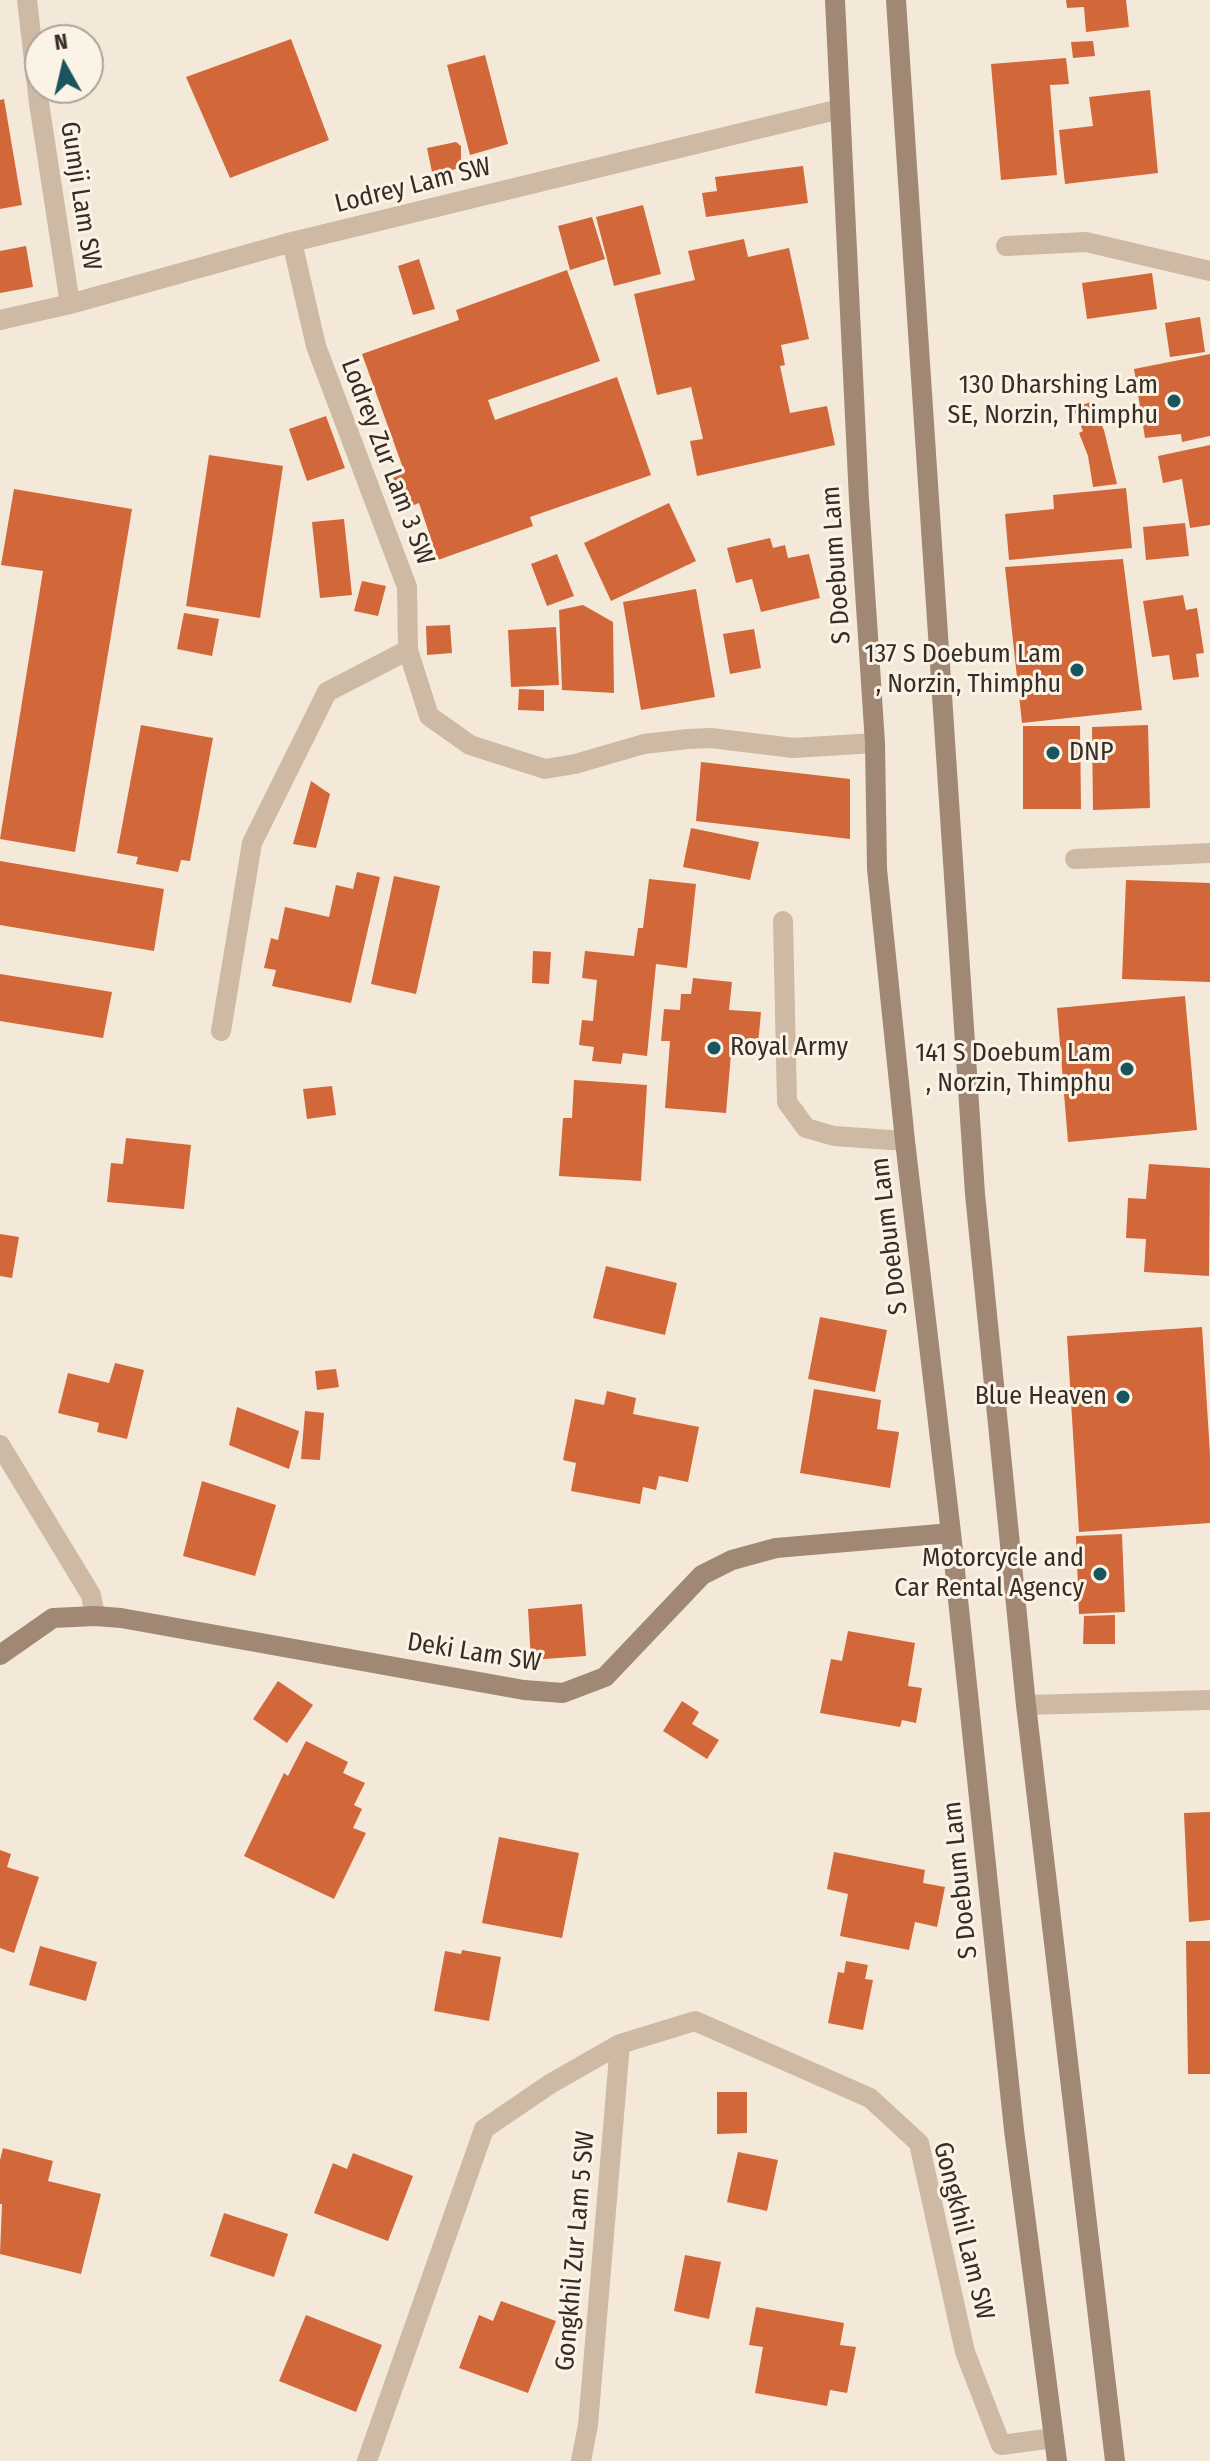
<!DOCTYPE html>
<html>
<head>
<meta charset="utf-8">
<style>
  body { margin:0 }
  #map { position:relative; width:1210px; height:2461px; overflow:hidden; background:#f4e9d9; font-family:"Fira Sans Condensed",sans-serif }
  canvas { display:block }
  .north { position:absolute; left:24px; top:24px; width:80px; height:80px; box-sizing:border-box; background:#fbf3e6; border:2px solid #ada499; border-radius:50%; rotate:352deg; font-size:22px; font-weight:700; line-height:32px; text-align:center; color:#382d26 }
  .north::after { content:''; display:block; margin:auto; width:28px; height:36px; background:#18555e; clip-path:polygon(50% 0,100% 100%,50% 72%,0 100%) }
</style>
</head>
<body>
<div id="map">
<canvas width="1210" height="2461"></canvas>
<div class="north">N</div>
</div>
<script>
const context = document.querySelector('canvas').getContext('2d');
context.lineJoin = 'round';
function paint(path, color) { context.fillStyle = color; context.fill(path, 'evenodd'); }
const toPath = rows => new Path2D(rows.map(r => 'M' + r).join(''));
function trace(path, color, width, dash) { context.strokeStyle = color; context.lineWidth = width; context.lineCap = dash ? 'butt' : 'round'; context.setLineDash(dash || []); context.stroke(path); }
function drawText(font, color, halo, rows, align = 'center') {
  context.font = font + ' "Fira Sans Condensed",sans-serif'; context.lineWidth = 6; context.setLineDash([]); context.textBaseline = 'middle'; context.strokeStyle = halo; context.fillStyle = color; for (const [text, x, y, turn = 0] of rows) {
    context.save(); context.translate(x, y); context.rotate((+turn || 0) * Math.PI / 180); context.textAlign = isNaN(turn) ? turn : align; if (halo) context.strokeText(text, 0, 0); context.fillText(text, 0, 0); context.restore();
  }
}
paint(toPath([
  [1066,0,1126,0,1129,27,1086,32,1084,7,1067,8],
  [291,39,329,140,230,178,186,77],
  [1093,41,1095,56,1073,58,1071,42],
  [485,55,508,144,470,155,447,65],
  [1066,58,1069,84,1050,85,1057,175,1001,180,991,64],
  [1150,90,1158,173,1065,184,1059,130,1093,126,1089,97],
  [4,99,22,205,0,209,0,100],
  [456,142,461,146,461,167,433,177,427,148],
  [803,166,808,203,706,217,702,193,717,191,715,177],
  [643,205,661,274,614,286,596,217],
  [592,217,605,259,570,270,558,226],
  [744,239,748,257,789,248,809,339,781,345,785,365,780,366,790,413,827,406,835,445,697,476,690,441,703,439,691,387,657,395,634,294,695,280,688,251],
  [26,246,33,287,0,293,0,251],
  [419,259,435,309,413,315,398,266],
  [567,270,600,361,488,400,495,420,617,377,651,475,530,517,533,526,438,560,419,503,404,509,391,472,403,468,362,354,459,320,456,310],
  [1152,273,1157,309,1087,319,1082,283],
  [1200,317,1205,352,1170,357,1165,323],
  [1210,354,1210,436,1182,442,1181,434,1145,438,1134,369],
  [1091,402,1104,430,1117,484,1093,487,1088,456,1079,433,1083,431,1073,408],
  [326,416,345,468,307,481,289,429],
  [1210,445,1210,525,1190,528,1182,479,1163,483,1158,456],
  [209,455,283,466,260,618,186,606],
  [1126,488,1132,548,1009,560,1005,514,1054,509,1053,495],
  [14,489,132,509,75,852,0,839,43,571,1,565],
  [669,503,696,561,611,601,584,543],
  [344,519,352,595,320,598,312,522],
  [1185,523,1189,556,1146,560,1143,527],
  [770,538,773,548,785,545,788,558,809,554,820,598,761,612,752,579,736,583,727,548],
  [557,554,574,596,547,606,531,564],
  [1123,559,1142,710,1022,723,1005,567],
  [362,581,386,586,378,616,354,611],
  [696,589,715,697,641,710,623,602],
  [1183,595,1186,610,1197,608,1204,653,1196,654,1199,677,1173,680,1169,655,1152,657,1143,601],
  [583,605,613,622,614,693,562,690,559,610],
  [184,613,219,619,212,656,177,649],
  [450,625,452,653,427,655,426,626],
  [556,627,559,685,511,687,508,630],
  [754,629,761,668,730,674,723,634],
  [519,689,544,690,544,711,518,710],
  [141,725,213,738,190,861,181,860,178,872,136,864,138,857,117,853],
  [1148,725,1150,808,1093,810,1092,727],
  [1023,726,1080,726,1081,809,1023,809],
  [701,762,850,779,850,839,696,821],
  [311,781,330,794,316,848,293,844],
  [691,828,759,842,750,880,683,867],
  [0,861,164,889,154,951,0,925],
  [357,872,380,877,351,1003,272,986,276,970,264,968,271,938,278,940,285,907,329,917,336,885,353,889],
  [394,876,440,886,416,994,371,984],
  [649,879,696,884,687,968,656,964,647,1056,623,1053,621,1064,592,1061,594,1047,579,1045,582,1020,593,1021,597,980,582,978,585,951,634,956,638,928,643,928],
  [1126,880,1210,883,1210,982,1122,979],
  [533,951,551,952,549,984,532,983],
  [0,974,112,992,103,1038,0,1021],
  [693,978,732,982,729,1010,761,1012,757,1056,731,1054,726,1113,665,1108,670,1041,661,1041,664,1009,680,1010,681,994,691,994],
  [1185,996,1197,1130,1068,1142,1057,1008],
  [574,1080,647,1085,641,1181,559,1176,563,1118,572,1118],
  [332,1086,336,1115,307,1119,303,1089],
  [126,1138,191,1145,184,1209,107,1202,111,1163,123,1164],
  [1149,1164,1210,1168,1209,1276,1144,1272,1146,1239,1126,1238,1128,1198,1146,1199],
  [0,1234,19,1237,12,1278,0,1276],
  [606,1266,677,1283,665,1335,593,1318],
  [820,1317,887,1330,875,1392,808,1379],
  [1202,1327,1210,1454,1210,1523,1079,1532,1067,1336],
  [115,1363,144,1370,127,1439,97,1432,99,1423,58,1413,68,1373,109,1383],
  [336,1369,339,1387,317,1390,315,1371],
  [814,1389,881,1400,877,1429,899,1432,890,1488,800,1473],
  [607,1391,636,1398,633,1414,699,1427,688,1482,659,1476,656,1490,643,1487,640,1504,571,1491,576,1463,563,1460,575,1399,604,1405],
  [237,1407,299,1431,289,1469,229,1445],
  [305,1411,324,1413,320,1460,301,1459],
  [202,1481,276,1505,255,1576,183,1556],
  [1122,1534,1125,1612,1079,1614,1076,1536],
  [582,1604,586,1656,531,1660,528,1609],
  [1115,1615,1115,1644,1083,1644,1084,1616],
  [848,1631,915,1643,908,1686,922,1688,916,1723,902,1720,900,1727,820,1713,831,1659,842,1661],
  [278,1681,313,1705,287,1743,253,1719],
  [682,1701,699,1712,692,1724,719,1740,707,1759,663,1731],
  [306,1741,348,1762,343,1773,365,1783,354,1805,362,1809,353,1828,366,1833,334,1899,244,1856,284,1773,288,1776],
  [1210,1812,1210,1920,1189,1922,1184,1813],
  [499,1837,579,1853,562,1938,482,1923],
  [0,1850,11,1854,7,1867,39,1877,14,1953,0,1948],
  [834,1852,925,1870,923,1883,945,1887,937,1927,915,1922,909,1950,840,1936,848,1894,827,1889],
  [1186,1941,1210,1941,1210,2074,1188,2074],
  [40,1946,97,1962,86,2001,29,1985],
  [462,1950,501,1957,489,2021,434,2011,445,1951,461,1954],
  [846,1961,868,1965,865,1979,873,1980,863,2030,828,2023,838,1972,844,1973],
  [717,2092,747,2092,747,2133,717,2134],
  [3,2148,53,2161,48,2181,101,2194,81,2274,0,2254,2,2204,0,2204,0,2160],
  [738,2152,778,2160,767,2211,727,2202],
  [353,2153,413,2176,388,2241,314,2213,333,2163,347,2169],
  [224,2213,288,2234,274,2277,210,2256],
  [685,2255,721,2262,709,2319,674,2311],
  [501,2301,556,2321,528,2393,459,2368,479,2315,493,2321],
  [756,2307,844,2323,840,2345,856,2347,847,2393,830,2390,827,2406,755,2393,763,2347,749,2345],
  [306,2315,382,2345,356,2412,279,2381]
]), '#d26739');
trace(toPath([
  [27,0,39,103,70,304],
  [292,242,316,346,407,587,408,650,429,716,470,745,545,769,575,764,644,744,688,739,711,738,793,748,875,743],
  [1006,246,1086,242,1210,271],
  [0,320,70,304,292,242,840,109],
  [1075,859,1210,853],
  [783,921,787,1102,806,1128,834,1136,905,1141],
  [221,1031,252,843,327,692,408,650],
  [0,1445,91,1595,95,1616],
  [1026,1705,1210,1700],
  [367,2461,484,2129,550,2084,620,2044,695,2021,870,2098,919,2143,965,2352,1001,2445,1054,2438],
  [581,2461,588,2425,620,2044]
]), '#cdb9a4', 20);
trace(toPath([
  [835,0,859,500,875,743,877,869,905,1141,951,1533,1014,2130,1057,2461],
  [896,0,975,1194,1026,1705,1115,2461],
  [0,1655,53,1618,95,1616,121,1618,524,1690,563,1693,605,1677,702,1575,732,1560,776,1548,951,1533]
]), '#a18875', 20);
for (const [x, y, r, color] of [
  [1174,401,8,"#18555e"],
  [1077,670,8,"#18555e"],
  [1053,753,8,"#18555e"],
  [714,1048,8,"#18555e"],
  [1127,1069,8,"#18555e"],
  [1123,1397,8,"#18555e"],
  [1100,1574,8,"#18555e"]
]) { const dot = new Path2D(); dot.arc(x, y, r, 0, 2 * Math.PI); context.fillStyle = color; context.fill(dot); trace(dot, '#fbf3e6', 3); }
drawText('26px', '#382d26', '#fbf3e6', [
  ["Lodrey Lam SW",413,186,-14],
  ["Gumji Lam SW",80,196,81],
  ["Lodrey Zur Lam 3 SW",387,462,69],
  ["S Doebum Lam",837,565,-94],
  ["S Doebum Lam",890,1236,-97],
  ["Deki Lam SW",474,1653,9],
  ["S Doebum Lam",961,1880,-96],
  ["Gongkhil Lam SW",963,2231,76],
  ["Gongkhil Zur Lam 5 SW",576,2251,-85]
]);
drawText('26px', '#382d26', '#fbf3e6', [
  ["130 Dharshing Lam",1158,386],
  ["SE, Norzin, Thimphu",1158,416],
  ["137 S Doebum Lam",1061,655],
  [", Norzin, Thimphu",1061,685],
  ["DNP",1069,753,"left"],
  ["Royal Army",730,1048,"left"],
  ["141 S Doebum Lam",1111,1054],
  [", Norzin, Thimphu",1111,1084],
  ["Blue Heaven",1107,1397],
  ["Motorcycle and",1084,1559],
  ["Car Rental Agency",1084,1589]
], 'right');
</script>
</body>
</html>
